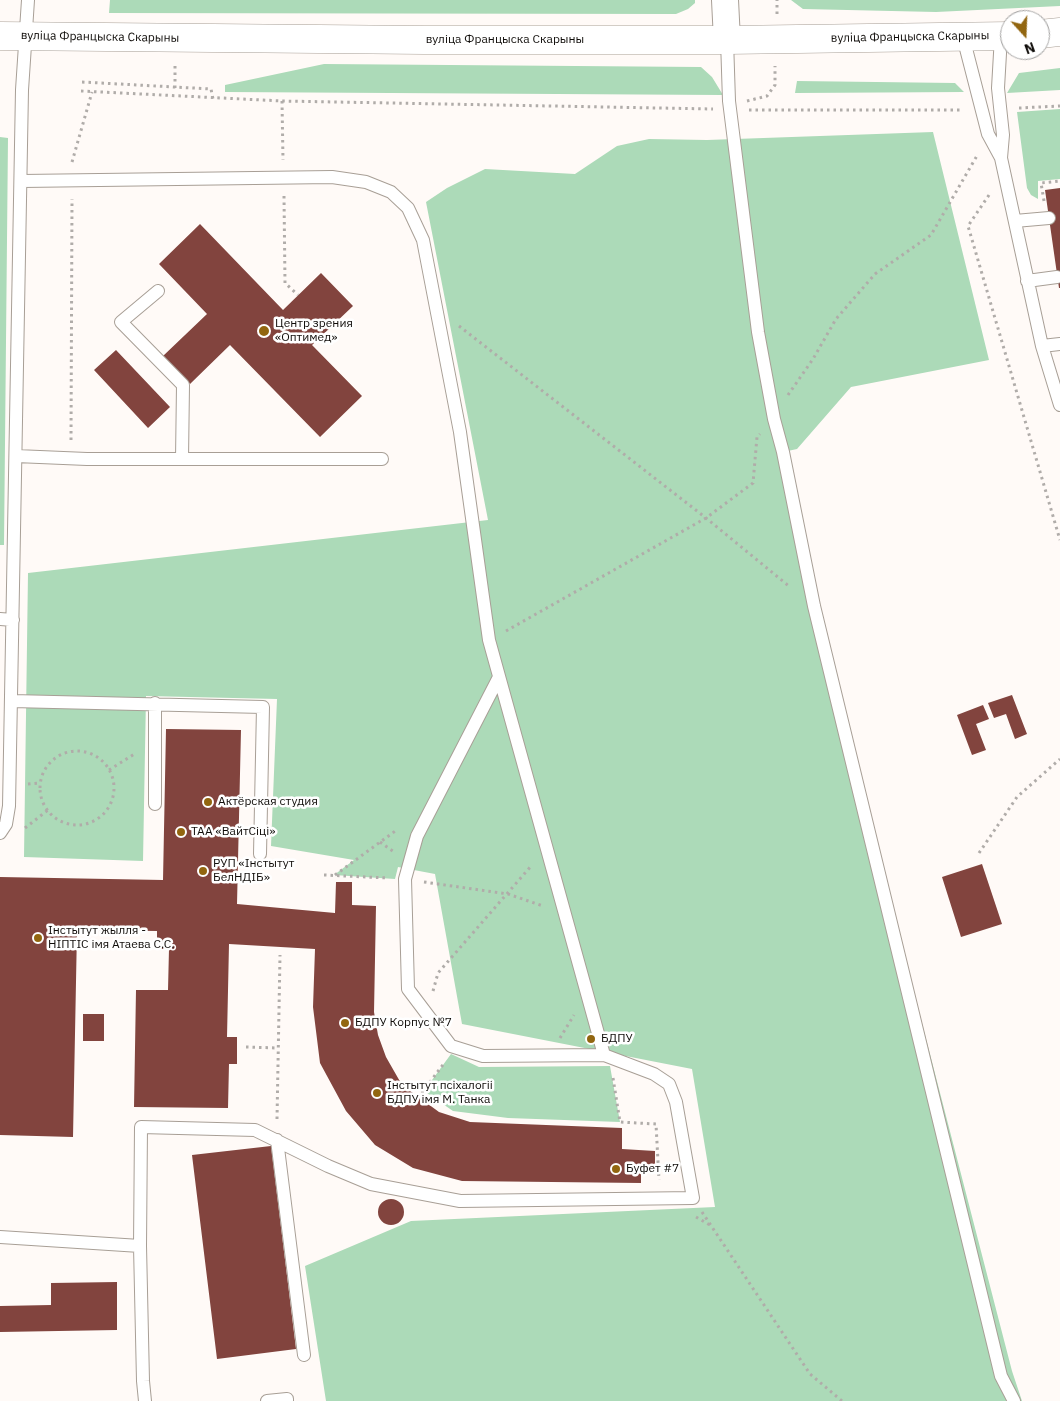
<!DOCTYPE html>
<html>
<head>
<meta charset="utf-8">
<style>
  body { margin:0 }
  #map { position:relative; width:1060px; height:1401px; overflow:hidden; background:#fffaf7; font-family:"IBM Plex Sans",sans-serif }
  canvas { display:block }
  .north { position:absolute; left:1000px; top:10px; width:50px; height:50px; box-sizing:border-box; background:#fff; border:1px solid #9f9e9d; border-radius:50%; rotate:160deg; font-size:14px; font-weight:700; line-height:20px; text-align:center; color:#0f0c09 }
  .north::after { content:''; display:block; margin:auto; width:18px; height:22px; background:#926610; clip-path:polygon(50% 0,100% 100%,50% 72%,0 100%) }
</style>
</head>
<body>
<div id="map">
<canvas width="1060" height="1401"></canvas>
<div class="north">N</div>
</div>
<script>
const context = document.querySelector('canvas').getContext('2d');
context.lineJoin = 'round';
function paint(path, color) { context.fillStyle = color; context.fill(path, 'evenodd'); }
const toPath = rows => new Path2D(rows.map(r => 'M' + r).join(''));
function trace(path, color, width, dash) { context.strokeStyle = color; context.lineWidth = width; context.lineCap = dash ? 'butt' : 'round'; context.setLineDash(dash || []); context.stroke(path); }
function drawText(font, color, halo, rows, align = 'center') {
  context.font = font + ' "IBM Plex Sans",sans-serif'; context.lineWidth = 5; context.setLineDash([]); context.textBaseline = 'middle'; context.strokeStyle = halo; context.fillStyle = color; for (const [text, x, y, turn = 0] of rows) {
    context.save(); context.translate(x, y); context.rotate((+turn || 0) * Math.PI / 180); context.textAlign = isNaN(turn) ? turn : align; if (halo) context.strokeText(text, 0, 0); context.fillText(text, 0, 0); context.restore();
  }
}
paint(toPath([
  [110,0,695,0,695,3,688,9,676,14,109,13],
  [791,0,1060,0,1060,6,936,12,803,9],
  [324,64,701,67,712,77,723,95,225,92,225,85],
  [1060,68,1060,90,1007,93,1019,73],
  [797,81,955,83,964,92,795,93],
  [1060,109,1060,179,1038,181,1038,199,1031,195,1027,188,1017,112],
  [933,132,989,360,851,387,797,449,783,452,814,606,1012,1371,1022,1401,326,1401,305,1266,411,1221,715,1207,692,1069,462,1024,435,874,398,867,395,879,334,875,354,860,271,846,277,699,146,696,143,861,24,857,28,573,488,520,426,202,447,188,485,169,575,174,617,146,649,139,707,140],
  [0,137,8,138,4,545,0,545],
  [451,1054,479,1067,610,1066,620,1122,508,1118,453,1111,424,1091]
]), '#acdab8');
paint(toPath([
  [1060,188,1060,288,1059,288,1045,190],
  [200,224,283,310,321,273,353,306,312,345,362,396,320,437,230,345,190,384,163,356,207,314,159,264],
  [116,350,170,407,148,428,94,370],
  [1012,695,1027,734,1015,739,1006,714,994,718,988,703],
  [983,705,989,719,976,724,986,750,972,755,957,715],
  [166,729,241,730,237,904,335,913,336,882,352,882,352,905,376,906,374,1012,378,1035,386,1057,402,1085,439,1112,470,1122,622,1128,622,1149,655,1151,655,1171,641,1171,641,1183,462,1181,413,1168,375,1145,346,1111,320,1063,313,1007,315,949,229,944,227,1037,237,1037,237,1064,229,1064,228,1108,134,1107,136,990,168,990,169,949,157,949,157,931,77,930,73,1137,0,1135,0,877,163,880],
  [982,864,1002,924,961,937,942,877],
  [83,1014,104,1014,104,1041,83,1041],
  [271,1146,296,1349,217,1359,192,1155],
  '378 1212a13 13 0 1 1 26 0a13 13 0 1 1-26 0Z',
  [117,1282,117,1330,0,1332,0,1306,51,1305,51,1283]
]), '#82443e');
const service = toPath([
  [1001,36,998,88,1003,135,1001,158],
  [963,37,988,134,1001,158,1042,346,1060,405],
  [727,40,729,101,758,332,774,419,783,452,814,606,1001,1376,1014,1401],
  [22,181,332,177,366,182,391,192,408,208,423,240,460,432,489,640,604,1055,483,1056,451,1046,408,989,405,879,417,836,499,677],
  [1015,221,1049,218],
  [1027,281,1057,277],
  [158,291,121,322,183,385,182,459],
  [1042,346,1060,344],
  [16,456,87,459,382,459],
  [0,619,13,620],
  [12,701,263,707,260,854],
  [155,804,155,703],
  [0,833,6,824,9,806,22,90,28,0],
  [277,1140,304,1355],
  [0,1237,140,1246],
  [145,1401,143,1381,140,1246,141,1127,255,1130,328,1166,371,1184,460,1201,693,1198,676,1102,669,1084,654,1074,604,1055],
  [267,1401,287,1399,287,1401]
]);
const minor = toPath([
  [725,0,727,40]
]);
const secondary = toPath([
  [1040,34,1060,32],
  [0,36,424,40,727,40,1010,36]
]);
trace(service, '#a89f96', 14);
trace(minor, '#a89f96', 28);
trace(secondary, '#a89f96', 29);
trace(toPath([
  [777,14,777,0],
  [82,82,211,89,213,99],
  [175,88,175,63],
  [81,91,282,101,713,109],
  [282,101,283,160],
  [747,101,767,96,775,85,775,66],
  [1019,108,1060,106],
  [749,110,963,110],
  [72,162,92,92],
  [989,195,968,226,1060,540],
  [284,196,285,283,298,295],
  [1044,201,1041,183,1060,181],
  [459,326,706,518,790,587],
  [788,395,813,359,836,319,875,274,931,235,978,154],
  [71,440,72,199],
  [506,631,706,518,753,483,757,437,760,434],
  '40 788a37 37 0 1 1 74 0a37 37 0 1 1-74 0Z',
  [109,770,136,753],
  [28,784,40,783],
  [25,828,48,810],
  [380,842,394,852],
  [979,853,1017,797,1060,759],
  [324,875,388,878],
  [335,875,398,829],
  [424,882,508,894,543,906],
  [433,991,438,973,532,865],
  [560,1038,574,1015],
  [246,1047,278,1048],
  [613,1078,620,1122,656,1124,659,1180],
  [418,1098,445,1062],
  [277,1119,280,955],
  [702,1212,810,1374,842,1401],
  [696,1217,710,1225]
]), '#b0aca9', 3, [2.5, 4]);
trace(service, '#fff', 12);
trace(minor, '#fff', 26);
trace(secondary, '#fff', 28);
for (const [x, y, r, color] of [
  [264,331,6,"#926610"],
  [208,802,5,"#926610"],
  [181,832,5,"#926610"],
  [203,871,5,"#926610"],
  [38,938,5,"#926610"],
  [345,1023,5,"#926610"],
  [591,1039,5,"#926610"],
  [377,1093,5,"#926610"],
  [616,1169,5,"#926610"]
]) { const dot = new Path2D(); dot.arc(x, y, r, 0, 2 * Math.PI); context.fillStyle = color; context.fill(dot); trace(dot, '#fff', 2); }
drawText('12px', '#0f0c09', '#fff', [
  ["вуліца Францыска Скарыны",100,37,1],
  ["вуліца Францыска Скарыны",910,37,-1],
  ["вуліца Францыска Скарыны",505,40]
]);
drawText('12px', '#0f0c09', '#fff', [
  ["Центр зрения",275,324],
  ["«Оптимед»",275,338],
  ["Актёрская студия",218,802],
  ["ТАА «ВайтСіці»",191,832],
  ["РУП «Інстытут",213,864],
  ["БелНДІБ»",213,878],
  ["Інстытут жылля -",48,931],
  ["НІПТІС імя Атаева С.С.",48,945],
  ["БДПУ Корпус №7",355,1023],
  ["БДПУ",601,1039],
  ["Інстытут псіхалогіі",387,1086],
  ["БДПУ імя М. Танка",387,1100],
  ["Буфет #7",626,1169]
], 'left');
</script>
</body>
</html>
